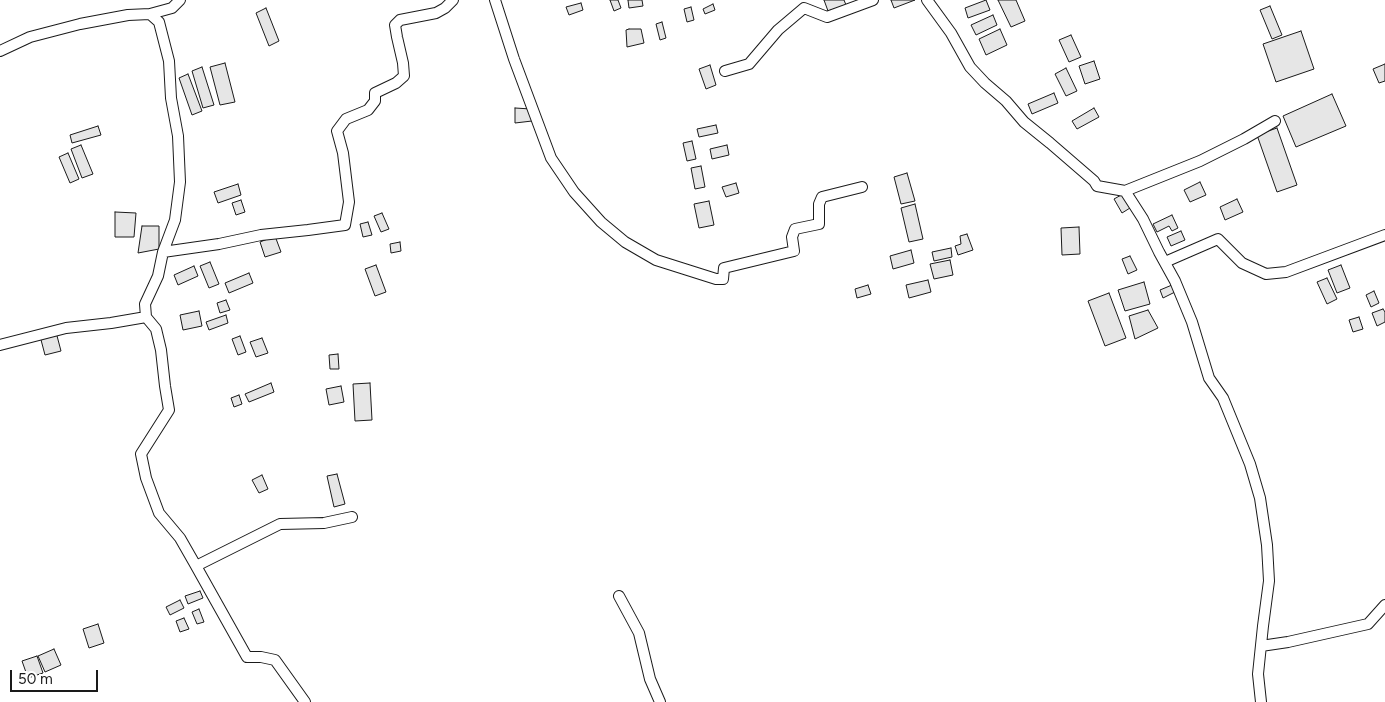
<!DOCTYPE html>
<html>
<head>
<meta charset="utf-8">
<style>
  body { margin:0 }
  #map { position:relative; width:1385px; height:702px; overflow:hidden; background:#fff; font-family:Figtree,sans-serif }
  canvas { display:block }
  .scale { position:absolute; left:10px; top:670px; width:88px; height:22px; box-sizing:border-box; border:2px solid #1a1a1a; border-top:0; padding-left:6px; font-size:15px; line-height:18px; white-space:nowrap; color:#1a1a1a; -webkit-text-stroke:4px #fff; paint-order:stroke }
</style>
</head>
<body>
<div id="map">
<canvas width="1385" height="702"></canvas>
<div class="scale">50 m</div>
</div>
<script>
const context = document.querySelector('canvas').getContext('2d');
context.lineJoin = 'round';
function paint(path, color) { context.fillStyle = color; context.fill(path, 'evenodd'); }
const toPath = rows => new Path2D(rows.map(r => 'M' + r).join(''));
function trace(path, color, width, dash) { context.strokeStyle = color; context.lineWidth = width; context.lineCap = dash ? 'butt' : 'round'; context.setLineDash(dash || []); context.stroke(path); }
const building = toPath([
  [610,0,618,0,621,8,614,11,610,0],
  [628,0,642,0,643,6,629,8,628,0],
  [824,0,844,0,846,5,828,11,824,0],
  [891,0,915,0,894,8,891,0],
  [986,0,990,10,968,18,965,8,986,0],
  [998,0,1016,0,1025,21,1011,27,998,0],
  [581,3,583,10,569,15,566,7,581,3],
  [713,4,715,10,705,14,703,9,713,4],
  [1270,6,1282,35,1272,39,1260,10,1270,6],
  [691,7,694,20,687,22,684,9,691,7],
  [266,8,279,41,269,46,256,13,266,8],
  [993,15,997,25,976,35,971,25,993,15],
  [662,22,666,38,660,40,656,24,662,22],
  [629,29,641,29,644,43,627,47,626,30,629,29],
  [1000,29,1007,45,986,55,979,39,1000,29],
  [1301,31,1314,69,1276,82,1263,44,1301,31],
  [1071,35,1081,57,1069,62,1059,40,1071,35],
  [1094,61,1100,79,1085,84,1079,66,1094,61],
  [225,63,235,102,220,105,210,67,225,63],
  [1385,64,1385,81,1379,83,1373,69,1385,64],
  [710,65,716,85,706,89,699,69,710,65],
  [202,67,214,105,203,108,192,71,202,67],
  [1066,68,1077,91,1066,96,1055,74,1066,68],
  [188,74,202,111,192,115,179,78,188,74],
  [1054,93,1058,103,1032,114,1028,104,1054,93],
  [1332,94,1346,126,1296,147,1283,116,1332,94],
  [515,108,531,109,532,121,515,123,515,108],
  [1094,108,1099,117,1077,129,1072,121,1094,108],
  [716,125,718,133,699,137,697,129,716,125],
  [98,126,101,135,72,143,70,135,98,126],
  [1277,128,1297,185,1277,192,1257,135,1277,128],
  [692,141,696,159,687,161,683,143,692,141],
  [81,145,93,174,82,178,71,149,81,145],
  [727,145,729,155,712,159,710,149,727,145],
  [68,153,79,179,70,183,59,157,68,153],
  [701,166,705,187,695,189,691,168,701,166],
  [907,173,915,201,901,204,894,177,907,173],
  [1200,182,1206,195,1190,202,1184,190,1200,182],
  [736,183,739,193,726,197,722,187,736,183],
  [238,184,241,195,218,203,214,192,238,184],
  [1123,194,1130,208,1122,213,1114,199,1123,194],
  [1237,199,1243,212,1225,220,1220,207,1237,199],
  [241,200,245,212,236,215,232,203,241,200],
  [709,201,714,225,699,228,694,204,709,201],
  [915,204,923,239,909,242,901,208,915,204],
  [115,212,136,213,134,237,115,237,115,212],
  [382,213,389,229,381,232,374,216,382,213],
  [1172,215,1178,228,1172,231,1169,226,1157,232,1153,224,1172,215],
  [368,222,372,235,363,237,360,224,368,222],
  [142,226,159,226,159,249,138,253,142,226],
  [1079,227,1080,254,1062,255,1061,228,1079,227],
  [1181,231,1185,240,1171,246,1167,237,1181,231],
  [967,234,973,250,958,255,955,246,961,244,960,236,967,234],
  [275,236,281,252,265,257,260,242,275,236],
  [400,242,401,251,391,253,390,244,400,242],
  [951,248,952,257,934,261,932,252,951,248],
  [911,250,914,263,893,269,890,256,911,250],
  [1130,256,1137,270,1128,274,1122,259,1130,256],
  [950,260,953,275,934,279,930,264,950,260],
  [210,262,219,284,209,288,200,266,210,262],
  [376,265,386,292,375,296,365,269,376,265],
  [1341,265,1350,288,1337,293,1328,270,1341,265],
  [194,266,198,276,178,285,174,275,194,266],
  [249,273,253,283,229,293,225,283,249,273],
  [1327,278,1337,299,1327,304,1317,282,1327,278],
  [928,280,931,292,909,298,906,285,928,280],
  [1144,282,1150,304,1125,311,1118,290,1144,282],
  [868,285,871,294,857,298,855,289,868,285],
  [1172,285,1175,292,1163,298,1160,290,1172,285],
  [1374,291,1379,303,1371,307,1366,295,1374,291],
  [1109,293,1126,338,1105,346,1088,301,1109,293],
  [226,300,230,310,220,313,217,303,226,300],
  [1383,309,1385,312,1385,322,1377,326,1372,313,1383,309],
  [1148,310,1158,328,1135,339,1129,316,1148,310],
  [199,311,202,326,183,330,180,315,199,311],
  [226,315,228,323,209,330,206,322,226,315],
  [1359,317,1363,329,1353,332,1349,320,1359,317],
  [56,332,61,351,45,355,40,336,56,332],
  [240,336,246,352,238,355,232,339,240,336],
  [262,338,268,353,256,357,250,342,262,338],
  [338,354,339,369,330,369,329,355,338,354],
  [271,383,274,392,249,402,245,394,271,383],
  [370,383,372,420,355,421,353,384,370,383],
  [341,386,344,402,329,405,326,389,341,386],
  [239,395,242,404,234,407,231,398,239,395],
  [337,474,345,504,334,507,327,476,337,474],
  [262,475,268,489,259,493,252,480,262,475],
  [200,591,203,598,188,604,185,596,200,591],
  [180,600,184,608,170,615,166,607,180,600],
  [199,609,204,622,197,624,192,612,199,609],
  [184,618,189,629,180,632,176,621,184,618],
  [98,624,104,643,89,648,83,629,98,624],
  [54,649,61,665,45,672,38,656,54,649],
  [37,656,43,673,28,678,22,661,37,656]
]);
paint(building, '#e6e6e6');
trace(building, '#1a1a1a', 1);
const minor = toPath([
  [495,0,514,59,551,158,574,192,601,222,625,242,656,260,716,279,723,279,724,268,794,251,792,237,795,229,819,224,819,204,822,197,862,187],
  [927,0,951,33,970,67,985,83,1006,101,1024,122,1050,143,1094,181,1097,186,1125,191,1143,219,1159,252,1175,281,1192,322,1209,378,1223,398,1250,464,1260,498,1267,545,1269,581,1263,626,1258,674,1261,702],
  [150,14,172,8,180,0],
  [0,51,30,37,80,24,128,15,150,14,159,22,169,61,171,98,178,136,180,182,175,220,163,252,219,244,261,235,308,230,345,225,349,202,343,153,337,131,346,119,368,110,375,101,375,93,396,83,404,76,403,63,397,37,395,25,400,20,436,13,445,8,453,0],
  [725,71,749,64,778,30,804,8,827,17,873,0],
  [1125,191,1200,161,1244,139,1275,121],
  [1165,262,1218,239,1242,263,1266,274,1286,272,1385,235],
  [146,317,145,304,158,276,163,252],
  [0,345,66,328,111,323,146,317,156,329,161,350,165,386,169,410,141,454,146,478,159,513,180,538,196,566,280,524,324,523,352,517],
  [196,566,247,657,261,657,275,660,305,702],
  [619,596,639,633,650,679,660,702],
  [1261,646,1288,642,1368,624,1385,605]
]);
trace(minor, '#1a1a1a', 12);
trace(minor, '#fff', 10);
</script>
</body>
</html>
